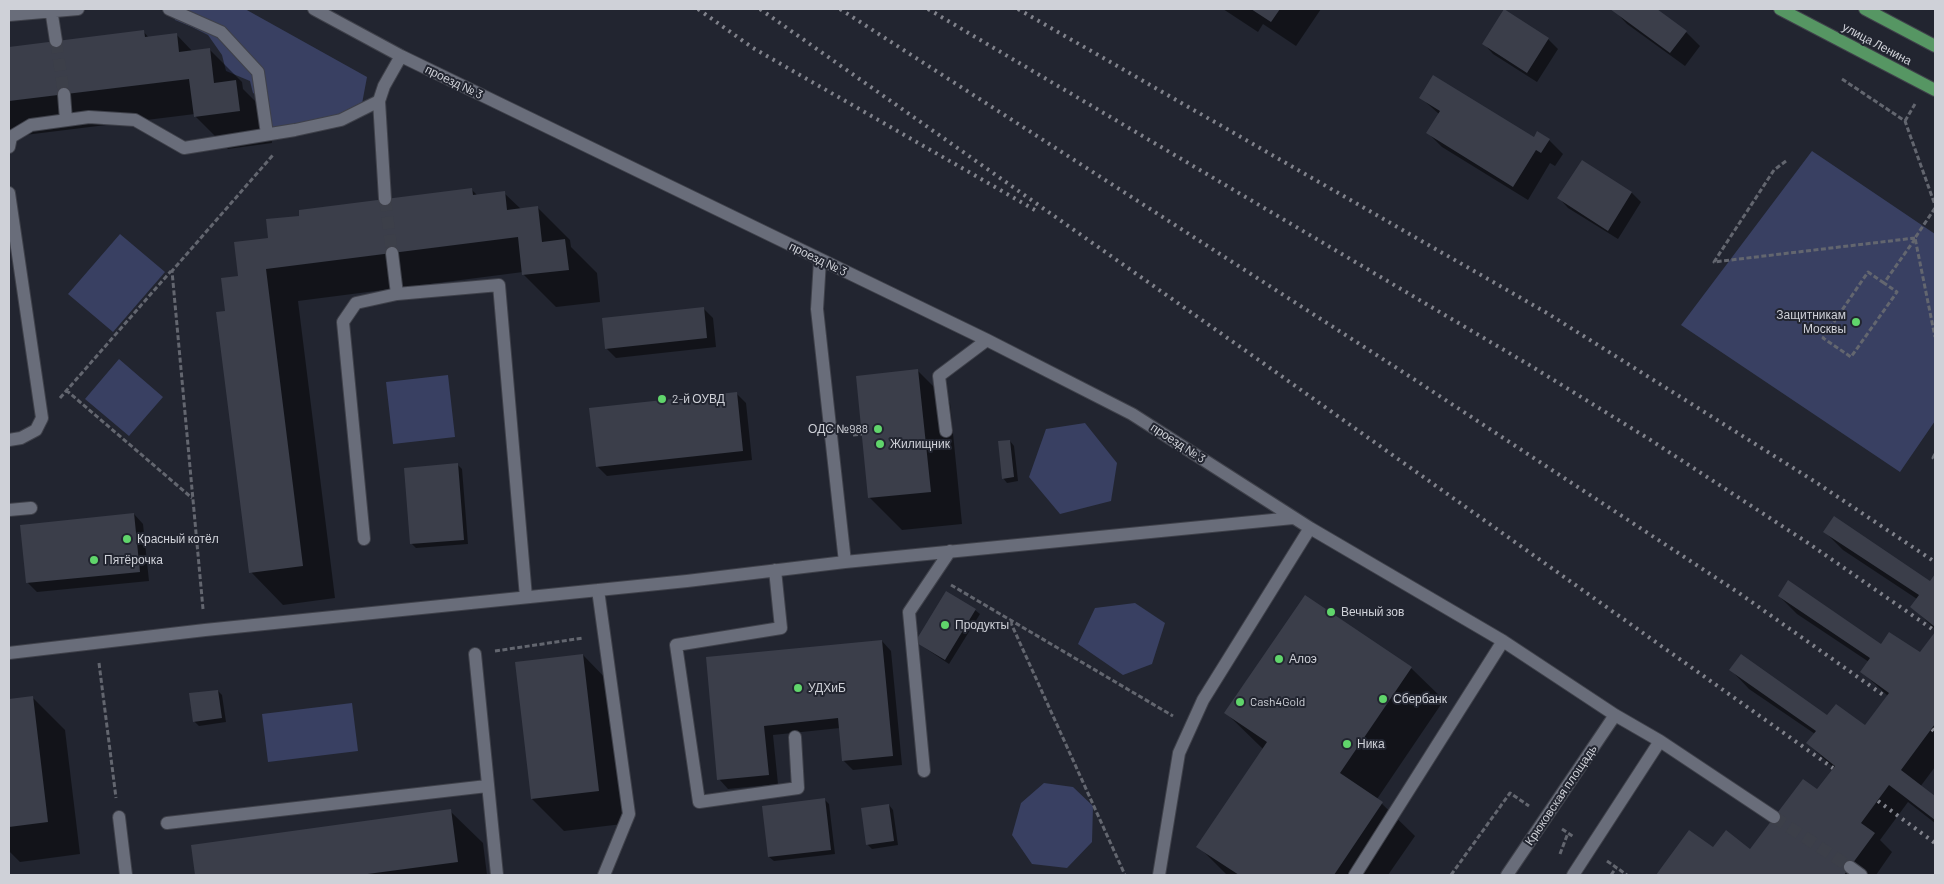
<!DOCTYPE html>
<html>
<head>
<meta charset="utf-8">
<style>
  body { margin:0 }
  #map { position:relative; width:1944px; height:884px; overflow:hidden; background:#222530; font-family:Barlow,sans-serif }
  canvas { display:block }
  .frame { position:absolute; inset:0; border:10px solid #cfd1d8; pointer-events:none }
</style>
</head>
<body>
<div id="map">
<canvas width="1944" height="884"></canvas>
<div class="frame"></div>
</div>
<script>
const context = document.querySelector('canvas').getContext('2d');
context.lineJoin = 'round';
function paint(path, color) { context.fillStyle = color; context.fill(path, 'evenodd'); }
const toPath = rows => new Path2D(rows.map(r => 'M' + r).join(''));
function trace(path, color, width, dash) { context.strokeStyle = color; context.lineWidth = width; context.lineCap = dash ? 'butt' : 'round'; context.setLineDash(dash || []); context.stroke(path); }
function drawText(font, color, halo, rows, align = 'center') {
  context.font = font + ' Barlow,sans-serif'; context.lineWidth = 4; context.setLineDash([]); context.textBaseline = 'middle'; context.strokeStyle = halo; context.fillStyle = color; for (const [text, x, y, turn = 0] of rows) {
    context.save(); context.translate(x, y); context.rotate((+turn || 0) * Math.PI / 180); context.textAlign = isNaN(turn) ? turn : align; if (halo) context.strokeText(text, 0, 0); context.fillText(text, 0, 0); context.restore();
  }
}
paint(toPath([
  [169,9,245,9,367,77,361,109,267,134,262,98,253,93,250,81,226,71,222,55,208,35,192,27,175,20,172,10],
  [1812,151,1935,234,1935,421,1900,472,1681,325],
  [120,234,165,272,113,332,68,294],
  [119,359,163,397,129,436,85,399],
  [448,375,455,437,393,444,386,382],
  [1085,423,1117,463,1111,501,1060,514,1029,477,1046,429],
  [1135,603,1165,623,1152,664,1123,675,1078,644,1095,608],
  [352,703,358,751,268,762,262,714],
  [1044,783,1073,787,1093,806,1092,842,1067,868,1032,864,1012,835,1021,803]
]), '#394062');
paint(toPath([
  [1223,9,1321,9,1296,46,1263,24,1258,32],
  [1613,9,1655,9,1686,32,1700,46,1685,66,1627,24],
  [143,31,149,38,176,34,193,52,209,49,242,82,243,89,268,114,272,143,228,149,195,116,195,114,9,137,9,48],
  [1548,39,1558,49,1537,82,1493,54,1484,44],
  [1421,98,1534,139,1549,140,1563,154,1555,166,1550,163,1528,200,1442,147,1428,133,1439,114],
  [1582,161,1632,193,1641,202,1618,239,1568,208,1559,198],
  [472,190,478,196,504,193,522,210,538,208,570,240,571,247,597,273,600,302,556,307,524,275,523,272,298,301,335,598,283,605,251,572,226,312,240,277,270,239,301,217],
  [703,308,713,318,716,347,616,358,606,348],
  [918,371,950,403,962,524,902,530,869,497],
  [736,393,746,403,752,460,607,476,597,466],
  [1010,441,1014,446,1018,481,1007,483,1003,478],
  [457,464,462,469,468,544,416,548,411,543],
  [134,514,143,524,149,581,37,592,28,583,22,526],
  [1825,532,1931,582,1935,576,1935,629,1912,607,1917,599,1843,550],
  [1779,596,1881,645,1920,654,1935,635,1935,767,1920,787,1935,798,1935,823,1908,802,1880,840,1892,852,1876,875,1657,875,1689,832,1713,849,1750,851,1817,791,1834,768,1807,743,1815,734,1749,689,1731,670,1827,717,1865,727,1888,696,1862,672,1869,662,1797,614],
  [975,610,980,614,949,664,916,642],
  [882,641,891,651,902,765,853,770,843,760,840,728,773,735,778,784,728,789,719,779,707,658],
  [583,655,615,688,631,823,564,831,532,799],
  [1411,668,1444,700,1377,799,1415,836,1388,875,1227,875,1198,846,1263,749,1226,713],
  [218,691,222,695,226,722,199,726,194,721],
  [32,697,65,730,80,854,20,862,9,851,9,700],
  [824,799,829,804,835,854,774,861,769,857,763,807],
  [889,805,893,810,898,845,872,849,867,844],
  [450,811,483,843,487,875,196,875,192,846]
]), '#0007');
paint(toPath([
  [1251,9,1280,9,1271,22],
  [1504,9,1549,38,1527,73,1482,44],
  [1610,9,1657,9,1687,31,1670,53],
  [144,30,145,37,177,33,179,52,210,48,214,83,236,80,240,111,194,117,189,79,9,101,9,47],
  [1433,75,1534,137,1537,131,1550,139,1541,153,1536,150,1513,187,1426,133,1440,111,1419,98],
  [1582,160,1632,192,1608,231,1557,198],
  [472,188,473,195,505,191,507,210,538,206,542,242,565,239,569,270,522,275,518,237,266,269,303,566,249,573,216,312,225,311,221,278,238,276,234,242,268,238,266,219,299,216,299,210],
  [704,307,707,338,605,349,602,318],
  [918,369,931,492,868,498,856,376],
  [737,392,743,451,596,467,589,408],
  [1010,440,1014,477,1002,479,998,441],
  [458,463,464,540,410,544,404,468],
  [134,513,140,572,26,583,20,525],
  [1834,516,1930,581,1935,574,1935,627,1910,607,1919,595,1823,532],
  [1788,580,1881,644,1889,632,1920,652,1935,632,1935,724,1901,770,1935,796,1935,820,1889,785,1861,823,1875,833,1844,875,1656,875,1689,830,1713,847,1726,830,1750,849,1803,779,1817,789,1835,766,1806,743,1816,731,1729,670,1741,654,1827,715,1836,704,1865,725,1889,693,1860,672,1870,658,1778,596],
  [946,591,976,609,945,660,915,642],
  [1305,595,1412,667,1340,773,1383,802,1334,875,1239,875,1196,847,1267,742,1224,713],
  [882,640,893,756,842,761,838,718,764,726,769,775,717,780,706,657],
  [583,654,599,791,531,799,515,662],
  [218,690,222,718,193,722,189,693],
  [33,696,48,822,9,827,9,699],
  [825,798,831,850,768,857,762,806],
  [889,804,894,841,866,845,861,808],
  [451,809,458,862,360,875,195,875,191,845]
]), '#3b3e4a');
trace(toPath([
  [56,41,64,94],
  [385,199,392,253],
  [1774,817,1850,867]
]), '#3c3f49', 12, [12, 6]);
const minor = toPath([
  [51,9,56,41],
  [169,9,221,32,258,72,267,134],
  [314,9,401,56,987,340,1132,414,1310,528,1503,641,1615,715,1660,741,1774,817],
  [9,15,78,9],
  [64,94,66,120],
  [379,101,385,199],
  [9,147,11,137,31,125,89,117,135,120,184,148,295,130,341,120,379,101,384,86,401,56],
  [9,193,42,418,36,430,21,438,9,440],
  [392,253,397,294],
  [820,260,817,309,845,562],
  [946,431,939,376,987,340],
  [9,510,31,508],
  [364,539,343,322,356,303,397,294,499,285,526,597],
  [775,570,781,628,676,645,699,802,798,788,795,737],
  [598,590,629,814,604,875],
  [9,653,205,630,687,581,845,562,1293,518],
  [475,654,497,875],
  [924,771,909,612,950,551],
  [119,817,126,875],
  [167,823,487,786],
  [1850,867,1861,875],
  [1159,875,1179,753,1203,700,1310,528],
  [1355,875,1503,641],
  [1507,875,1615,715],
  [1573,875,1660,741]
]);
const major = toPath([
  [1780,9,1935,90],
  [1865,9,1935,46]
]);
trace(minor, '#3f414a', 14);
trace(major, '#3f414a', 14);
trace(toPath([
  [1842,79,1905,121,1935,205],
  [1905,121,1915,104],
  [1786,161,1774,170,1714,262,1915,238],
  [1935,208,1915,238,1935,337],
  [1884,283,1868,272,1823,338,1851,357,1897,292,1884,283,1915,239],
  [66,390,192,498],
  [60,398,171,271],
  [853,435,862,434],
  [1935,454,1933,458,1935,459],
  [951,585,1173,716],
  [203,609,172,271,273,155],
  [1010,621,1125,875],
  [495,651,583,638],
  [99,663,116,798],
  [1562,829,1574,837],
  [1560,854,1568,833],
  [1607,861,1627,875],
  [1451,875,1510,793,1529,806],
  [1611,875,1616,868]
]), '#63666f', 3, [5, 2.5]);
trace(minor, '#696d7a', 12);
trace(major, '#569663', 12);
trace(toPath([
  [698,9,753,48,1035,210],
  [760,9,1263,363,1833,768],
  [840,9,1406,374,1739,593,1886,697],
  [928,9,1531,366,1649,439,1808,543,1935,631],
  [1018,9,1547,313,1814,481,1935,562],
  [1932,729,1935,732],
  [1878,801,1935,843]
]), '#80828b', 4, [2.5, 5]);
for (const [x, y, r, color] of [
  [1856,322,5,"#60d56b"],
  [662,399,5,"#60d56b"],
  [878,429,5,"#60d56b"],
  [880,444,5,"#60d56b"],
  [127,539,5,"#60d56b"],
  [94,560,5,"#60d56b"],
  [1331,612,5,"#60d56b"],
  [945,625,5,"#60d56b"],
  [1279,659,5,"#60d56b"],
  [798,688,5,"#60d56b"],
  [1383,699,5,"#60d56b"],
  [1240,702,5,"#60d56b"],
  [1347,744,5,"#60d56b"]
]) { const dot = new Path2D(); dot.arc(x, y, r, 0, 2 * Math.PI); context.fillStyle = color; context.fill(dot); trace(dot, '#222530', 2); }
drawText('12px', '#cfd1d8', '#222530', [
  ["улица Ленина",1877,44,28],
  ["проезд № 3",454,82,26],
  ["проезд № 3",818,259,26],
  ["проезд № 3",1178,443,33],
  ["Крюковская площадь",1561,795,-56]
]);
drawText('12px', '#cfd1d8', '#222530', [
  ["Защитникам",1846,315,"right"],
  ["Москвы",1846,329,"right"],
  ["2-й ОУВД",672,399],
  ["ОДС №988",868,429,"right"],
  ["Жилищник",890,444],
  ["Красный котёл",137,539],
  ["Пятёрочка",104,560],
  ["Вечный зов",1341,612],
  ["Продукты",955,625],
  ["Алоэ",1289,659],
  ["УДХиБ",808,688],
  ["Сбербанк",1393,699],
  ["Cash4Gold",1250,702],
  ["Ника",1357,744]
], 'left');
</script>
</body>
</html>
